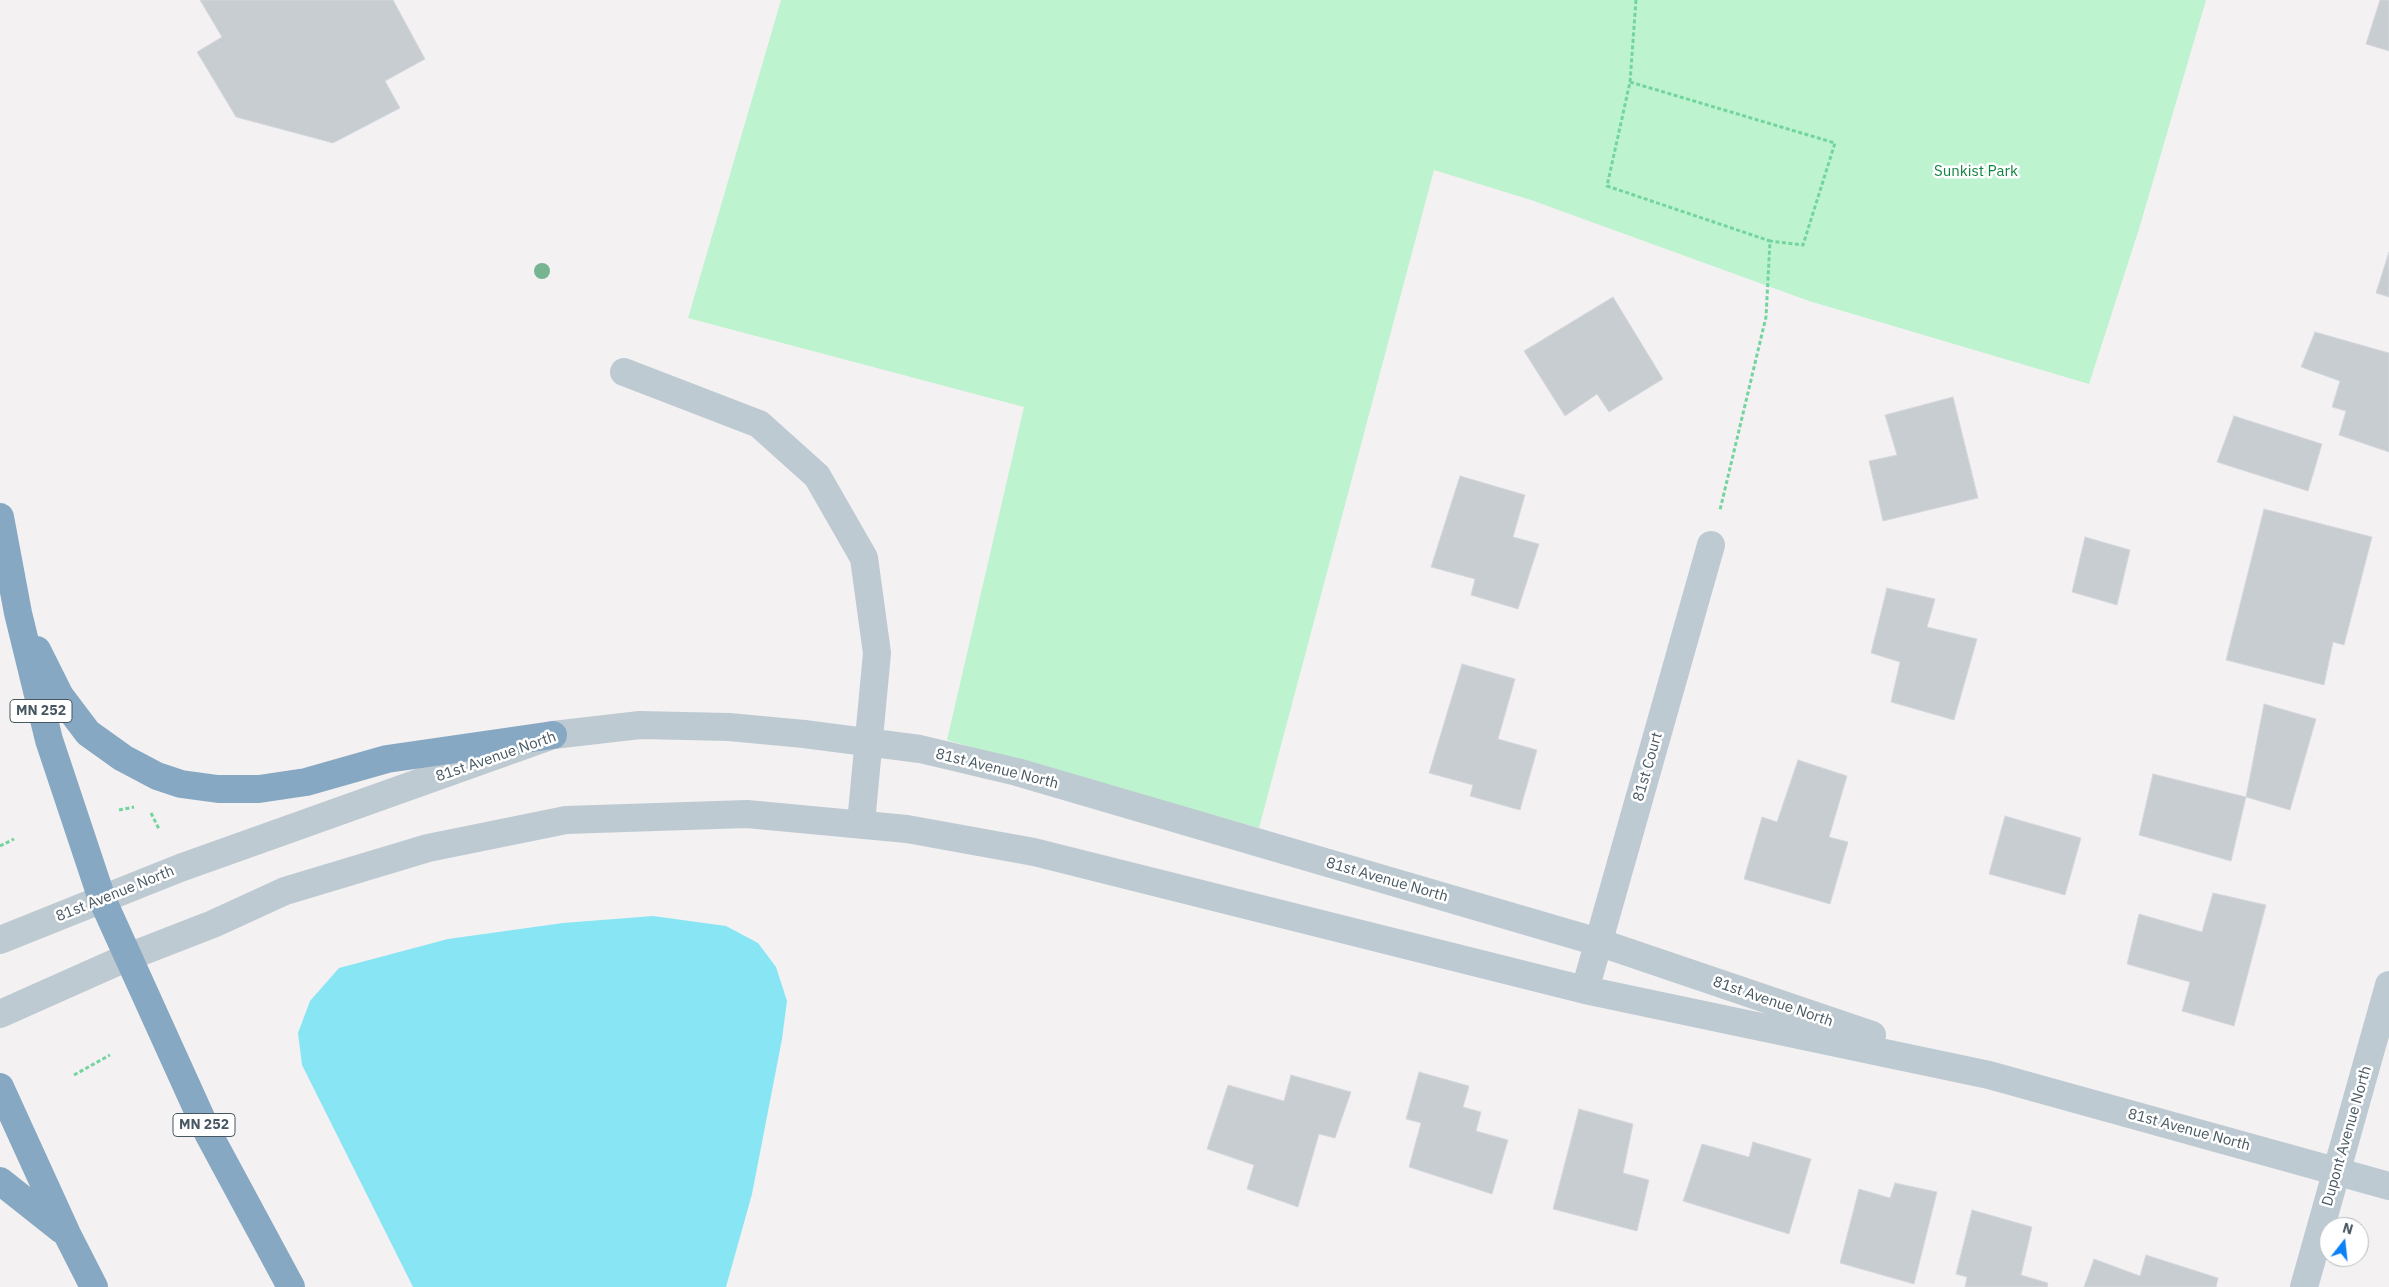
<!DOCTYPE html>
<html>
<head>
<meta charset="utf-8">
<style>
  body { margin:0 }
  #map { position:relative; width:2389px; height:1287px; overflow:hidden; background:#f4f1f2; font-family:"IBM Plex Sans",sans-serif }
  canvas { display:block }
  .north { position:absolute; left:2319px; top:1217px; width:50px; height:50px; box-sizing:border-box; background:#fff; border:1px solid #b5bcc0; border-radius:50%; rotate:16deg; font-size:14px; font-weight:700; line-height:20px; text-align:center; color:#475761 }
  .north::after { content:''; display:block; margin:auto; width:18px; height:22px; background:#0b81f5; clip-path:polygon(50% 0,100% 100%,50% 72%,0 100%) }
</style>
</head>
<body>
<div id="map">
<canvas width="2389" height="1287"></canvas>
<div class="north">N</div>
</div>
<script>
const context = document.querySelector('canvas').getContext('2d');
context.lineJoin = 'round';
function paint(path, color) { context.fillStyle = color; context.fill(path, 'evenodd'); }
const toPath = rows => new Path2D(rows.map(r => 'M' + r).join(''));
function trace(path, color, width, dash) { context.strokeStyle = color; context.lineWidth = width; context.lineCap = dash ? 'butt' : 'round'; context.setLineDash(dash || []); context.stroke(path); }
function drawText(font, color, halo, rows, align = 'center') {
  context.font = font + ' "IBM Plex Sans",sans-serif'; context.lineWidth = 5; context.setLineDash([]); context.textBaseline = 'middle'; context.strokeStyle = halo; context.fillStyle = color; for (const [text, x, y, turn = 0] of rows) {
    context.save(); context.translate(x, y); context.rotate((+turn || 0) * Math.PI / 180); context.textAlign = isNaN(turn) ? turn : align; if (halo) context.strokeText(text, 0, 0); context.fillText(text, 0, 0); context.restore();
  }
}
paint(toPath([
  [781,0,2206,0,2139,229,2089,384,1809,301,1531,200,1434,170,1259,828,947,740,1024,407,688,318]
]), '#bef3cf');
paint(toPath([
  [653,916,726,926,758,943,776,967,787,1001,782,1039,752,1194,726,1287,413,1287,302,1065,298,1033,310,1001,339,968,448,939,563,923]
]), '#88e5f4');
const building = toPath([
  [200,0,393,0,425,59,385,81,400,108,333,143,236,117,197,52,222,37,200,0],
  [2380,0,2389,0,2389,51,2366,44,2380,0],
  [2389,252,2389,297,2376,293,2389,252],
  [1613,297,1663,379,1609,412,1597,394,1565,416,1524,351,1613,297],
  [2315,332,2389,353,2389,452,2339,435,2346,411,2332,407,2340,381,2301,367,2315,332],
  [1953,397,1978,498,1883,521,1869,461,1897,455,1885,415,1953,397],
  [2234,416,2322,444,2308,491,2217,462,2234,416],
  [1460,476,1525,495,1513,537,1539,544,1518,609,1471,595,1475,579,1431,567,1460,476],
  [2264,509,2372,537,2344,645,2333,642,2324,685,2226,660,2264,509],
  [2085,537,2130,550,2117,605,2072,592,2085,537],
  [1887,588,1935,599,1927,627,1977,639,1954,720,1891,702,1900,662,1871,653,1887,588],
  [1462,664,1515,679,1498,739,1537,750,1520,810,1470,796,1473,785,1429,773,1462,664],
  [2264,704,2316,719,2290,810,2246,797,2264,704],
  [1798,760,1847,776,1829,837,1848,842,1830,904,1744,879,1762,817,1777,822,1798,760],
  [2153,774,2246,797,2231,861,2139,835,2153,774],
  [2005,816,2081,838,2065,895,1989,874,2005,816],
  [2213,893,2266,905,2234,1026,2182,1011,2190,982,2127,964,2139,914,2202,932,2213,893],
  [1419,1072,1469,1086,1463,1107,1481,1112,1476,1131,1508,1140,1492,1194,1409,1167,1421,1123,1406,1119,1419,1072],
  [1291,1075,1351,1092,1335,1138,1319,1134,1298,1207,1247,1189,1254,1165,1207,1149,1228,1085,1284,1101,1291,1075],
  [1579,1109,1633,1124,1623,1173,1649,1180,1637,1231,1553,1209,1579,1109],
  [1753,1142,1811,1159,1789,1234,1683,1201,1702,1144,1749,1157,1753,1142],
  [1895,1183,1937,1192,1914,1284,1840,1263,1859,1189,1890,1198,1895,1183],
  [1972,1210,2032,1227,2021,1275,2048,1283,2047,1287,1965,1287,1967,1277,1956,1274,1972,1210],
  [2146,1255,2218,1278,2216,1287,2084,1287,2094,1259,2140,1276,2146,1255]
]);
paint(building, '#c8cdd2');
trace(building, '#d5d8dd', 1);
trace(toPath([
  [1636,0,1630,82,1607,186,1770,241,1766,317,1720,510],
  [1630,82,1835,143,1803,245,1770,241],
  [119,810,134,807],
  [151,813,159,829],
  [0,846,14,839],
  [74,1075,110,1055]
]), '#73d59e', 3, [4, 2.5]);
trace(toPath([
  [624,372,759,424,817,476,864,558,877,653,861,823],
  [0,940,180,868,553,735,640,725,729,727,804,734,920,749,1017,772,1598,942,1872,1035],
  [1585,990,1711,545],
  [0,1014,128,957,213,924,285,891,428,848,566,820,747,814,907,829,1034,852,1585,990,1989,1075,2389,1186],
  [2304,1287,2389,985]
]), '#becad2', 28);
trace(toPath([
  [0,517,18,613,49,740,102,899,208,1133,291,1287],
  [37,650,60,696,88,733,123,758,157,776,181,784,218,789,259,789,306,782,387,759,553,735],
  [0,1087,67,1234,94,1287],
  [0,1181,62,1230]
]), '#86a8c3', 28);
context.fillStyle = '#77b591';
for (const [x, y] of [
  [542,271]
]) { context.beginPath(); context.arc(x, y, 8, 0, 2 * Math.PI); context.fill(); }
for (const [x, y, w] of [
  [41,711,62],
  [204,1125,62]
]) { const box = new Path2D(); box.roundRect(x - w / 2, y - 11.5, w, 23, 4); context.fillStyle = '#fff'; context.fill(box); trace(box, '#475761', 1); }
drawText('bold 14px', '#475761', null, [
  ["MN 252",41,711],
  ["MN 252",204,1125]
]);
drawText('15px', '#108442', '#fff', [
  ["Sunkist Park",1976,172]
]);
drawText('15px', '#475761', '#fff', [
  ["81st Avenue North",496,757,-19],
  ["81st Court",1648,767,-74],
  ["81st Avenue North",997,769,14],
  ["81st Avenue North",1387,880,16],
  ["81st Avenue North",115,894,-22],
  ["81st Avenue North",1773,1002,19],
  ["81st Avenue North",2189,1130,15],
  ["Dupont Avenue North",2347,1136,-74]
]);
</script>
</body>
</html>
